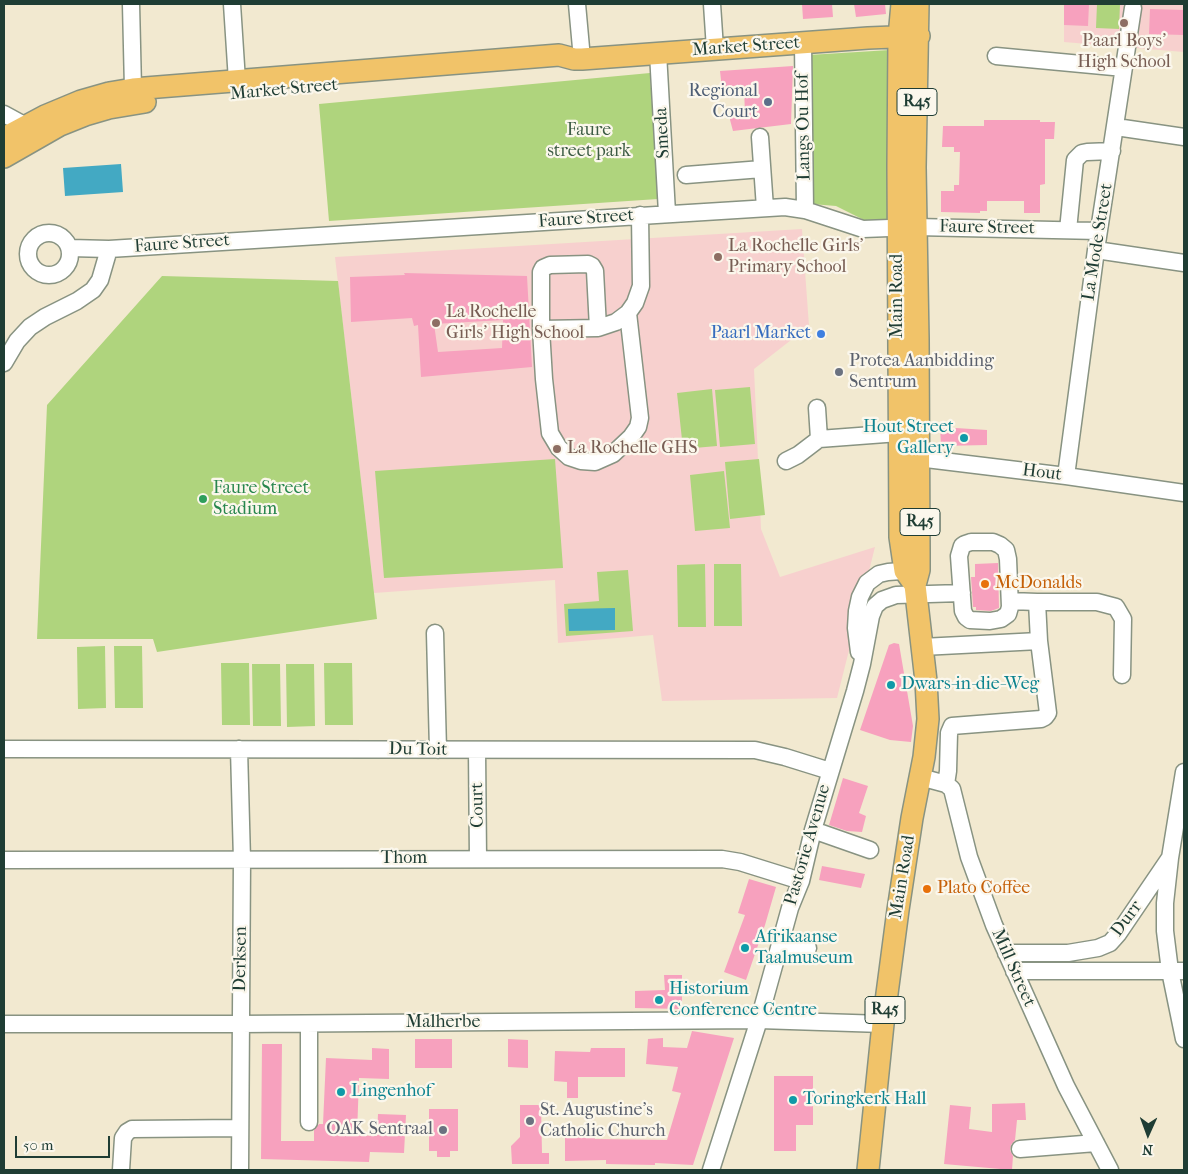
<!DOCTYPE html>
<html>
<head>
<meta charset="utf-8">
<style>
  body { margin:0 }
  #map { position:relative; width:1188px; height:1174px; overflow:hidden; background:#f2e9d0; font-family:"IM FELL French Canon",serif }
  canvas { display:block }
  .frame { position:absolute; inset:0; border:5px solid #1f3d34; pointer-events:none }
  .north { position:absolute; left:1123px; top:1109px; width:50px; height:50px; -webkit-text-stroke:4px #fbf7ec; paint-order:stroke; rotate:182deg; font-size:14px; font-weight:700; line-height:20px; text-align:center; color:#1f3d34 }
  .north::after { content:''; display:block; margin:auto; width:18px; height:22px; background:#1f3d34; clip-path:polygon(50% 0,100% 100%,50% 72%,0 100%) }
  .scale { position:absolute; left:15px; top:1136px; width:95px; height:22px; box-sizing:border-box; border:2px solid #1f3d34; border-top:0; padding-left:6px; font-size:15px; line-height:18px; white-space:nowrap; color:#1f3d34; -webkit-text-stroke:4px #fbf7ec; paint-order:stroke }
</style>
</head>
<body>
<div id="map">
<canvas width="1188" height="1174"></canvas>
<div class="frame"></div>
<div class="north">N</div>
<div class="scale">50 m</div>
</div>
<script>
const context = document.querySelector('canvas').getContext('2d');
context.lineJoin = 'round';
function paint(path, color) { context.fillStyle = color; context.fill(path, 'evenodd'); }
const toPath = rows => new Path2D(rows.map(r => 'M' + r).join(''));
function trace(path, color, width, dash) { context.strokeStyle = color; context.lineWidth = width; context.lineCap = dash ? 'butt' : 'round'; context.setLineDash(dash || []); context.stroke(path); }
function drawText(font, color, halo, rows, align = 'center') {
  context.font = font + ' "IM FELL French Canon",serif'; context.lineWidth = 4.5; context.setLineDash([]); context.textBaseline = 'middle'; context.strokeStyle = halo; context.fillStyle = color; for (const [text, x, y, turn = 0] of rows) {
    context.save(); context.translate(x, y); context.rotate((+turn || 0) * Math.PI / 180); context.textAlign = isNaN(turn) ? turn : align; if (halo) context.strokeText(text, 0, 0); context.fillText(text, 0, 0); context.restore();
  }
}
paint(toPath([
  [1064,4,1184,4,1184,52,1064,42],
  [802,229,809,326,754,369,761,529,780,577,875,547,837,698,662,701,653,635,558,643,555,580,374,593,335,257]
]), '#f7d0ce');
paint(toPath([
  [1097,4,1120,4,1119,29,1096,28],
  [890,50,897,226,876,226,836,206,812,204,809,55],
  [650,73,658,199,329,221,319,104],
  [162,276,338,281,377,619,157,652,153,639,37,639,47,405],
  [750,387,755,444,720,447,715,390],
  [712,389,717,446,683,449,677,393],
  [555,459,563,568,384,578,375,471],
  [759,459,765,515,730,519,725,462],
  [724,471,730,528,695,531,690,475],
  [705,564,706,627,678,627,677,565],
  [714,564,741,564,742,626,714,626],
  [628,570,633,631,566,636,564,604,599,601,597,572],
  [105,646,106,708,78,709,77,647],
  [114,646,142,646,143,708,115,708],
  [221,663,249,663,250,725,222,725],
  [324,663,352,663,353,725,325,725],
  [252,664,280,664,281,726,253,726],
  [286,664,314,664,315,726,287,727]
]), '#afd47d');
paint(toPath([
  [121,164,123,192,65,196,63,168],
  [615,608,615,630,569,631,568,609]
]), '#43a9c3');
paint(toPath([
  [802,4,832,4,833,17,803,19],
  [854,4,885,4,886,14,856,17],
  [1064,4,1089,4,1088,26,1064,25],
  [1150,9,1184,10,1184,35,1149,34],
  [793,66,791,124,733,131,729,116,745,114,744,88,722,89,720,71],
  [984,120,1040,120,1040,122,1055,122,1054,139,1045,139,1045,184,1040,185,1040,213,1024,213,1024,201,987,201,987,211,980,211,980,213,941,212,941,191,954,191,954,185,959,185,960,152,954,152,954,147,942,147,943,126,984,126],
  [404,273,527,276,532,367,421,377,418,325,414,326,412,318,351,322,350,277,405,275],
  [503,320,502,348,438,352,434,324],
  [940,427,987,430,987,445,941,446],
  [998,563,999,608,991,611,976,610,976,607,973,607,971,577,975,577,975,564],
  [894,643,899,644,913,726,911,742,890,740,860,730,889,645],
  [843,778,868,786,859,813,866,816,862,832,847,831,829,825],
  [822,866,865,874,861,888,819,880],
  [749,879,776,887,765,925,746,980,724,972,745,915,738,913],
  [664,975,682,975,682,1009,635,1008,635,991,665,990],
  [692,1031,734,1038,693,1165,655,1163,655,1165,606,1164,606,1160,565,1161,565,1127,595,1127,595,1139,667,1140,681,1093,672,1091,678,1067,646,1064,648,1039,663,1038,663,1047,687,1048],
  [415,1039,452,1039,452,1068,415,1068],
  [508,1039,528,1040,528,1068,508,1067],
  [262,1044,282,1044,281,1141,314,1141,314,1130,319,1124,323,1124,326,1058,372,1060,372,1048,389,1049,389,1079,359,1078,357,1135,377,1136,378,1114,406,1115,404,1153,370,1152,369,1162,261,1159],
  [591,1048,625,1048,625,1077,578,1077,578,1098,567,1098,567,1082,554,1081,555,1051,590,1052],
  [774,1076,813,1076,813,1125,796,1125,796,1151,774,1151],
  [1025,1103,1026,1120,1017,1120,1015,1140,1011,1145,1010,1150,1013,1156,1012,1170,944,1164,950,1105,971,1107,969,1129,992,1132,992,1104],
  [520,1105,541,1105,542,1153,549,1153,549,1164,512,1164,511,1146,520,1137],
  [429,1109,458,1109,458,1151,450,1151,450,1157,437,1157,437,1151,429,1151]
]), '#f7a1be');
const minor = toPath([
  [131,4,133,89],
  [232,4,237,81],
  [577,4,582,59],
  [712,4,715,49],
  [803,43,805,210],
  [658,53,667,213],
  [996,56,1124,68],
  [4,114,26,126],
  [1116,127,1184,137],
  [760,137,765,208],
  [686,175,762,169],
  [1068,230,1075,160,1082,153,1087,152,1112,151],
  '28 254a21 21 0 1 1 42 0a21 21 0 1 1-42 0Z',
  [70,248,109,249,785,207,805,210,863,229,916,227,1099,231],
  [1096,250,1184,263],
  [598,328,595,271,592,266,588,264,550,265,543,268,541,272,541,329,544,379,550,433,559,448,569,457,581,461,595,462,613,454,631,437,638,427,640,418,628,313],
  [541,329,598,328,616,322,628,313,635,303,641,286,640,215],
  [4,363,17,341,30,327,45,317,77,301,93,290,100,280,109,249],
  [817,408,819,439],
  [909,458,918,458,1066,476,1184,493],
  [786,461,798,455,819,439,899,433],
  [1066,476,1096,250,1133,8],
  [971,542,993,542,1000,545,1006,550,1008,559,1010,607,1008,614,1001,619,990,621,970,620,966,617,963,611,959,556,962,546,965,544,971,542],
  [1037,602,1097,602,1116,607,1123,619,1122,675],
  [435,633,438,750],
  [922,647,1039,641],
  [859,652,856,628,857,611,860,597,867,583,879,574,888,572,915,570],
  [4,749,755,750,785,757,830,771],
  [239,749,242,860,240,1170],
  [477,750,478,859],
  [1184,772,1170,858,1165,903,1165,931,1170,971,1184,1039],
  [920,777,946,784,952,789,969,857,994,925,1066,1086,1110,1170],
  [946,784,948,771,949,733,952,726,1041,719,1045,717,1048,713,1039,641,1037,602,1010,601],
  [813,830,870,850],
  [4,860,722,859,740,862,801,881],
  [780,944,808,948],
  [1006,953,1068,953,1098,948,1110,943,1118,934,1169,859],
  [1014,971,1184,971],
  [4,1024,240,1024,759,1020,883,1024],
  [309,1122,309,1024],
  [1020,1149,1096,1143],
  [121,1170,123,1138,127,1132,132,1129,240,1128],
  [711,1170,759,1020,790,908,801,881,813,830,855,691,862,664,871,616,875,606,882,600,896,595,962,593]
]);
const major = toPath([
  [902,4,899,37,898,166,900,537,905,571,915,585],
  [4,138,45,116,81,101,109,93,133,89,559,55,574,59,582,59,868,38,919,36],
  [4,157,60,125,85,115,109,108,145,102],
  [868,1170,883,1024,898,910,912,818,924,757,928,719,926,681,915,585,919,570,919,553,918,339,915,167,918,4]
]);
trace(minor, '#889382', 19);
trace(major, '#889382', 24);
trace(minor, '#fff', 16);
trace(major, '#f1c369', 21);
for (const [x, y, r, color] of [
  [1124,23,5,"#8d6e63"],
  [768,102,5,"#5c6f8a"],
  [718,257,5,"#8d6e63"],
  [436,323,5,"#8d6e63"],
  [821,334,5,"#3f7fe0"],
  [839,372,5,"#6b7280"],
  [964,438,5,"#0f9aa8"],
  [557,449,5,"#8d6e63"],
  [203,499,5,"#2e9e5b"],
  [985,584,5,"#e8710a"],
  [891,685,5,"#0f9aa8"],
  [927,889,5,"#e8710a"],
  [745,948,5,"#0f9aa8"],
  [659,1000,5,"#0f9aa8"],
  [341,1092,5,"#0f9aa8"],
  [793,1100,5,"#0f9aa8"],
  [530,1121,5,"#6b7280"],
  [443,1130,5,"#6b7280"]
]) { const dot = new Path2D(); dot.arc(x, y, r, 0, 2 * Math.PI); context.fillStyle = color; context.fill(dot); trace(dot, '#fbf7ec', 2); }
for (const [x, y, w] of [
  [917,102,40],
  [920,522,40],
  [885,1010,40]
]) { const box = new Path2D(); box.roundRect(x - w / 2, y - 13.5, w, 27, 4); context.fillStyle = '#fbf7ec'; context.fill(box); trace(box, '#1f3d34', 1); }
drawText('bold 16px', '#1f3d34', null, [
  ["R45",917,102],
  ["R45",920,522],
  ["R45",885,1010]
]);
drawText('18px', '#785e54', '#fbf7ec', [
  ["Paarl Boys'",1124,42,"center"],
  ["High School",1124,63,"center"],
  ["La Rochelle Girls'",728,247],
  ["Primary School",728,268],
  ["La Rochelle",446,313],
  ["Girls' High School",446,334],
  ["La Rochelle GHS",567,449]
], 'left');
drawText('18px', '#1f3d34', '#fbf7ec', [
  ["Market Street",746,47,-4],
  ["Market Street",284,90,-5],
  ["Langs Ou Hof",804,127,-91],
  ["Smeda",663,133,-93],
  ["Faure Street",586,219,-4],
  ["Faure Street",987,228,1],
  ["La Mode Street",1098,242,-81],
  ["Faure Street",182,244,-4],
  ["Main Road",898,296,-90],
  ["Hout",1042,473,7],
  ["Du Toit",418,750,1],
  ["Court",478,805,-91],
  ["Pastorie Avenue",808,845,-74],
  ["Thom",404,859],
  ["Main Road",903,877,-81],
  ["Durr",1127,919,-54],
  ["Derksen",241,959,-89],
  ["Mill Street",1013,968,66],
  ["Malherbe",443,1023]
]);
drawText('18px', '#4e5e75', '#fbf7ec', [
  ["Regional",758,92],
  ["Court",758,113]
], 'right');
drawText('18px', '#3c5b43', '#fbf7ec', [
  ["Faure",589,131],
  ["street park",589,152]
]);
drawText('18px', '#366cbe', '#fbf7ec', [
  ["Paarl Market",811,334]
], 'right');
drawText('18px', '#5b616d', '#fbf7ec', [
  ["Protea Aanbidding",849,362],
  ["Sentrum",849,383],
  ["St. Augustine's",540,1111],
  ["Catholic Church",540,1132],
  ["OAK Sentraal",433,1130,"right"]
], 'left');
drawText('18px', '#0d838f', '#fbf7ec', [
  ["Hout Street",954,428,"right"],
  ["Gallery",954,449,"right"],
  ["Dwars-in-die-Weg",901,685],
  ["Afrikaanse",755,938],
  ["Taalmuseum",755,959],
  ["Historium",669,990],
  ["Conference Centre",669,1011],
  ["Lingenhof",351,1092],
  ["Toringkerk Hall",803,1100]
], 'left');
drawText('18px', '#27864d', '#fbf7ec', [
  ["Faure Street",213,489],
  ["Stadium",213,510]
], 'left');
drawText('18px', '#c56008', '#fbf7ec', [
  ["McDonalds",995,584],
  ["Plato Coffee",937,889]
], 'left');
</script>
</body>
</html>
